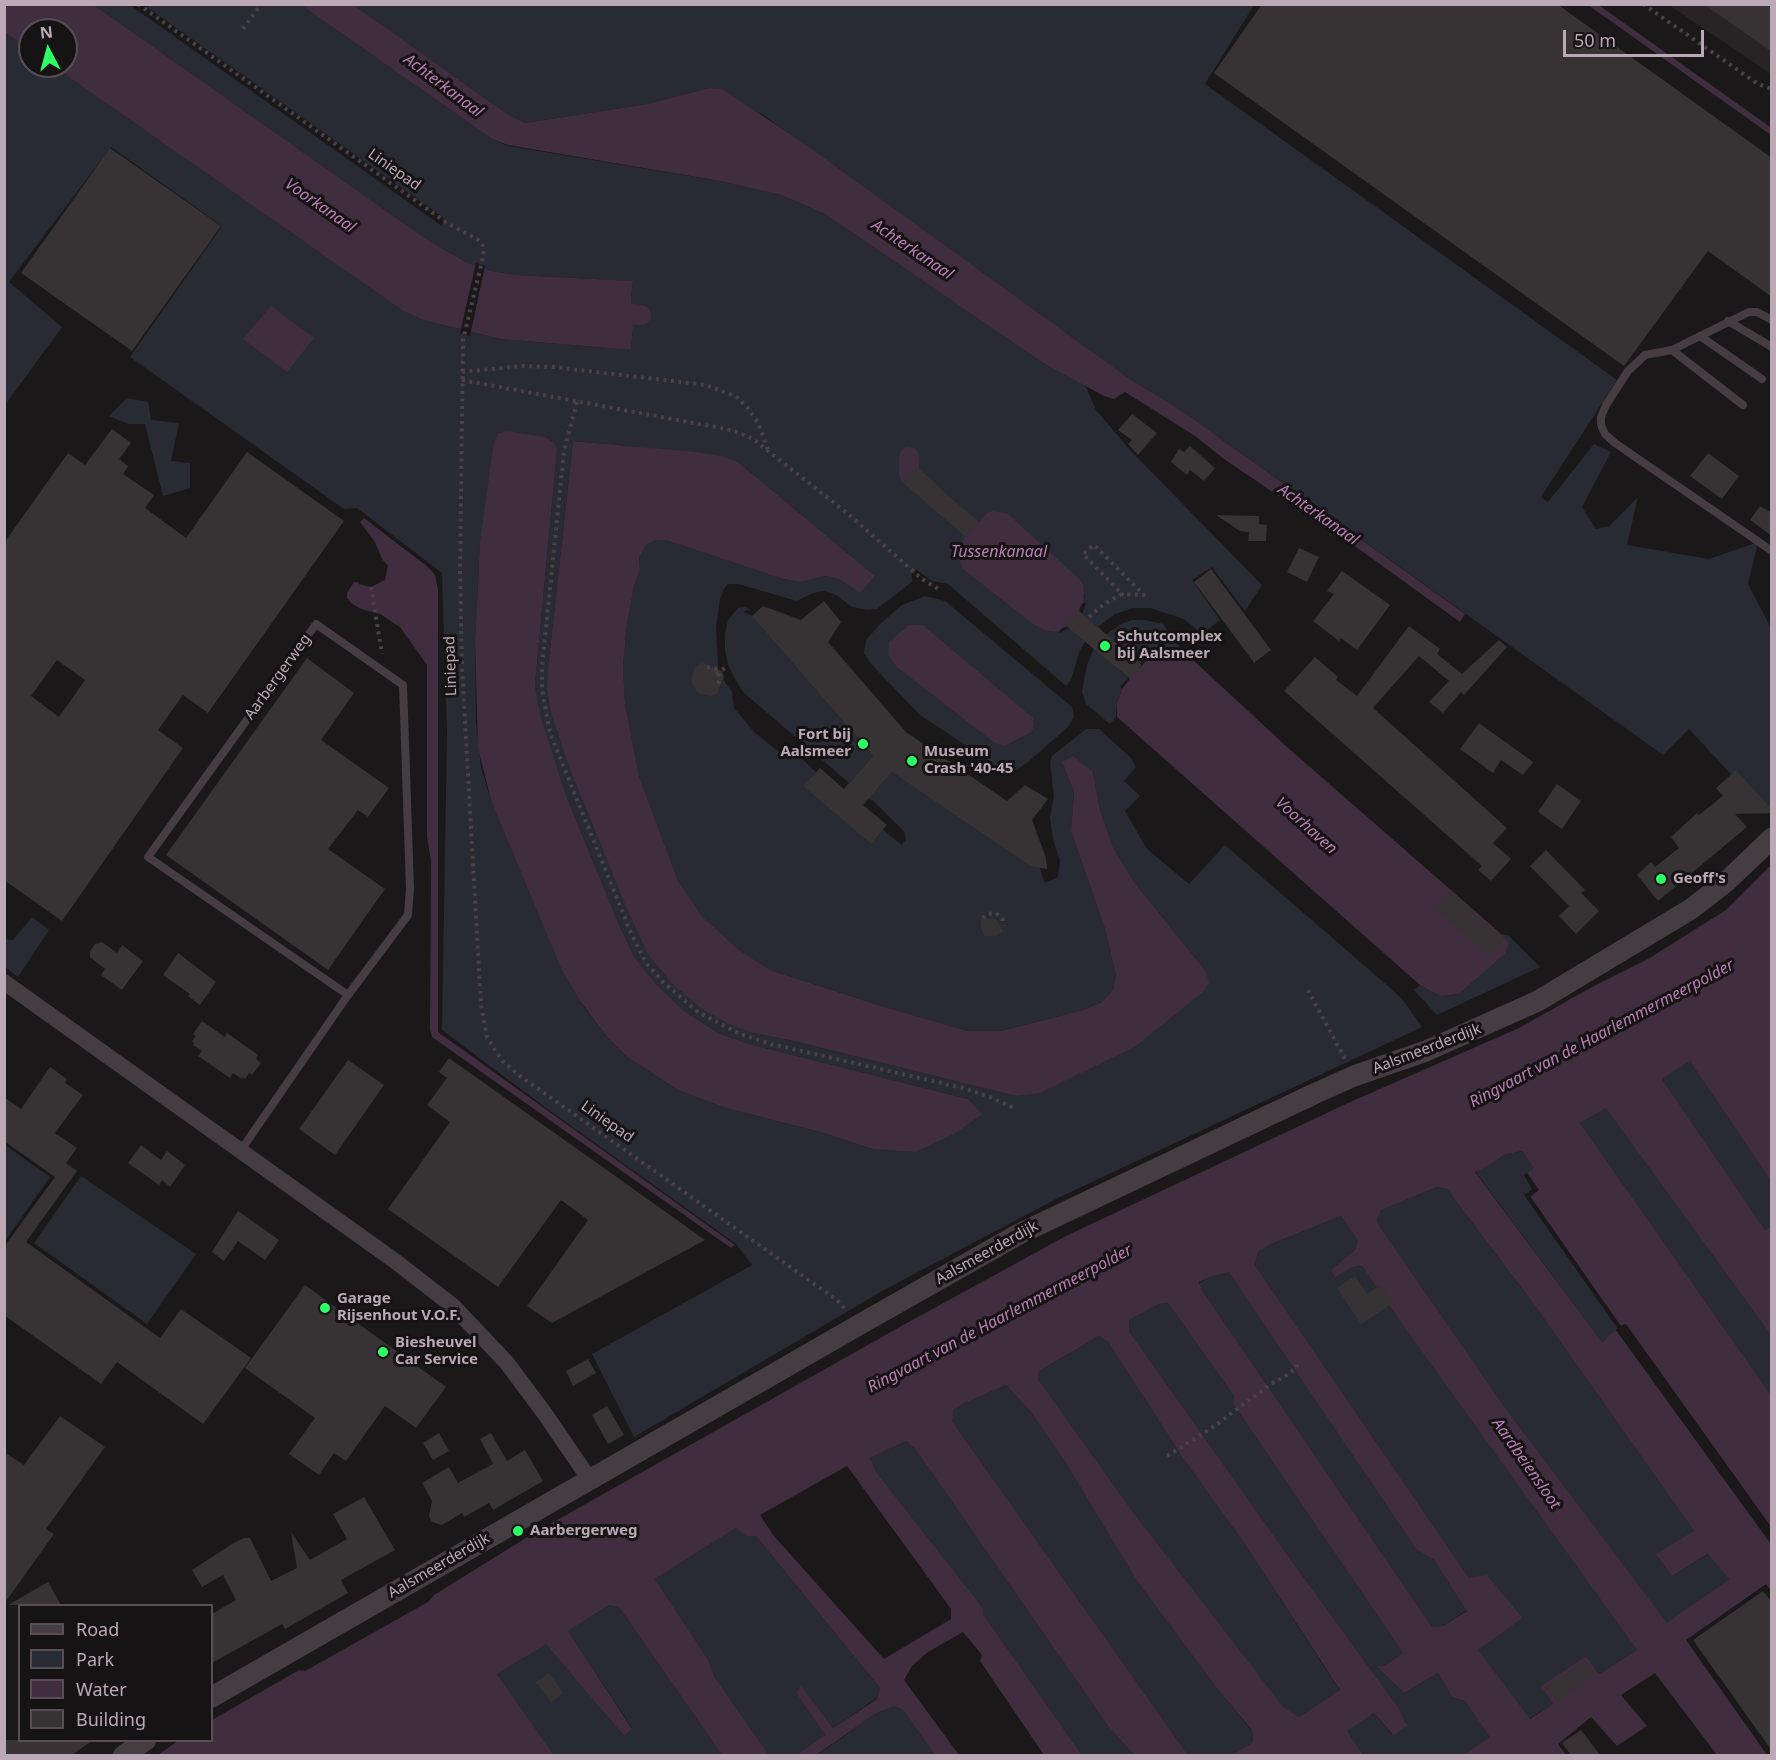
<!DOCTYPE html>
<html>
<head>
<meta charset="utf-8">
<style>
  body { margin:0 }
  #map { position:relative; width:1776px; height:1760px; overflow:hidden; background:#1b1819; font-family:"Noto Sans",sans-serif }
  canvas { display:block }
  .frame { position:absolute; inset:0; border:6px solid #bba9b6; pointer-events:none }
  .legend { position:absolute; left:18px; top:1604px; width:195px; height:138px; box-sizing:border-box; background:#161314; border:2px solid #584f55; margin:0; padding:8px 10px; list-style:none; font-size:18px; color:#bba9b6 }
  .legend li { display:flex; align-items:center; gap:12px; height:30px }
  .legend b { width:30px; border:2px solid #584f55 }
  .north { position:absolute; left:18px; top:18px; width:60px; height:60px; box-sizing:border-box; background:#161314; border:2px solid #584f55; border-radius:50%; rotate:354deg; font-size:16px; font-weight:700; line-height:24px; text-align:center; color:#bba9b6 }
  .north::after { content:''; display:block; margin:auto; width:21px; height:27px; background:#2cff65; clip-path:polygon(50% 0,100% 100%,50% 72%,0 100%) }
  .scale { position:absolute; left:1563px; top:30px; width:141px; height:27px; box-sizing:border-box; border:3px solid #bba9b6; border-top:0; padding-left:8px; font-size:18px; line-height:21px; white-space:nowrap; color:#bba9b6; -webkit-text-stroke:4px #161314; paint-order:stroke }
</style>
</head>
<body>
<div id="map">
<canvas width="1776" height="1760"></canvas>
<div class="frame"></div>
<ul class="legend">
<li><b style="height:8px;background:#453d42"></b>Road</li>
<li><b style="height:16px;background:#282b33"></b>Park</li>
<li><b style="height:16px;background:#402d3f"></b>Water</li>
<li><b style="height:16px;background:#373334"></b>Building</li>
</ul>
<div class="north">N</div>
<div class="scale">50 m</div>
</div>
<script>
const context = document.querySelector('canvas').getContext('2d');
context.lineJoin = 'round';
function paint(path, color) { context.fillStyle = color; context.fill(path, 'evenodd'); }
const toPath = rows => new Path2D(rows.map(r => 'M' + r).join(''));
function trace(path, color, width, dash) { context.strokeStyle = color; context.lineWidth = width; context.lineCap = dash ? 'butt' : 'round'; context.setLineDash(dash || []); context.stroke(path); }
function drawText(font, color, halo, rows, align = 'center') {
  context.font = font + ' "Noto Sans",sans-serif'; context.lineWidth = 6; context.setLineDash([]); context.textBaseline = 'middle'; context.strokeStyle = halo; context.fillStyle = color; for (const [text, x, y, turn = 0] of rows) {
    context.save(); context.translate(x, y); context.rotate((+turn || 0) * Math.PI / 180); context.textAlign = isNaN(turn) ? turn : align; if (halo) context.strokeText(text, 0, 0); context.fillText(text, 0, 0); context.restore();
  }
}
paint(toPath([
  [1669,5,1771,5,1771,74]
]), '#282425');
paint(toPath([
  [94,5,130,5,442,226,444,218,144,5,301,5,492,139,508,146,720,181,781,195,825,214,1043,363,1085,385,1096,410,1131,451,1262,585,1245,611,1212,567,1192,580,1220,620,1202,634,1184,619,1150,608,1133,608,1115,614,1098,627,1082,614,1086,604,1084,602,1085,594,1044,630,1052,630,1060,633,1066,629,1071,629,1085,642,1080,650,1071,680,1066,686,948,584,932,581,917,570,911,575,913,581,877,609,868,610,852,607,836,595,824,591,813,593,797,601,738,584,728,584,724,589,720,599,716,628,718,665,717,693,723,679,732,692,734,708,755,733,778,751,799,756,816,772,804,786,871,844,883,830,902,845,906,839,904,831,872,800,868,799,892,772,1039,866,1045,883,1058,877,1060,861,1053,839,1050,817,1054,796,1050,762,1052,756,1086,729,1099,729,1130,757,1136,767,1124,781,1140,796,1125,811,1147,849,1189,884,1225,845,1388,986,1403,1000,1422,1027,1060,1197,884,1290,634,1437,592,1354,752,1265,736,1244,546,1108,442,1030,447,732,442,573,357,508,344,509,130,357,222,226,111,147,9,282,62,327,5,405,5,32,30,50,30,66,53,66,403,311,423,320,501,339,631,350,633,328,631,297,633,281,517,275,491,271,466,262,429,241],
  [573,441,641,447,738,462,875,576,860,592,839,579,826,576,800,582,783,579,666,540,656,540,645,545,639,558,640,570,634,586,627,625,623,665,625,703,639,776,678,881,702,916,738,949,770,970,878,1005,968,1031,1001,1031,1083,1010,1102,1002,1113,990,1116,975,1105,929,1071,831,1074,792,1062,762,1093,772,1100,810,1113,847,1134,882,1205,970,1016,1096,794,1041,753,1033,614,877,571,772,549,659],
  [557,450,535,685,539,715,567,798,620,927,635,958,657,985,684,1011,718,1033,749,1044,968,1099,873,1149,820,1132,726,1108,678,1090,627,1057,608,1038,582,1005,491,800,481,768,476,721,475,641,480,541],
  [354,5,1254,5,1205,84,1617,380,1541,497,1548,502,1594,444,1611,452,1582,507,1596,529,1609,526,1638,497,1627,545,1709,559,1758,542,1748,584,1771,628,1771,807,1766,812,1689,729,1663,755,1185,413,1130,379,762,114,709,88,647,104,525,123,507,114],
  [127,398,148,402,151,420,179,423,171,461,190,463,190,488,163,496,145,424,129,424,109,416],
  [925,596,945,601,1072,707,1074,717,1068,727,1028,762,1012,773,1001,773,985,758,920,715,870,663,864,653,866,640,880,624,902,605],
  [923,625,1034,726,1032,732,1005,746],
  [745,607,751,610,747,610,743,612,759,619,759,624,873,756,849,783,743,692,734,677,728,665,725,651,725,634,728,620,738,608],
  [1132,620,1145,620,1163,624,1179,647,1169,647,1162,653,1150,656,1148,655,1140,663,1105,635,1123,623],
  [1094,648,1128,678,1120,687,1122,689,1117,703,1116,717,1110,724,1086,704,1082,692,1087,665],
  [32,917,49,930,18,977,5,967,5,939,13,940],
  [1500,934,1508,935,1540,967,1437,1015,1414,990,1420,985,1440,996,1459,994,1505,954,1509,943],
  [1690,1060,1771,1181,1771,1227,1765,1230,1662,1079],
  [1606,1107,1771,1335,1771,1395,1580,1123],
  [5,1145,50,1177,5,1241],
  [1522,1151,1535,1169,1524,1175,1532,1189,1524,1195,1618,1329,1602,1342,1475,1171,1495,1162,1504,1155],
  [81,1176,196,1254,147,1324,34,1243],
  [1437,1187,1447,1189,1533,1303,1694,1531,1672,1576,1709,1554,1729,1579,1667,1624,1506,1409,1380,1227,1377,1219,1380,1210],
  [1341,1216,1358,1239,1355,1250,1346,1258,1335,1276,1353,1267,1362,1266,1637,1650,1599,1674,1586,1656,1542,1686,1553,1704,1529,1719,1477,1650,1523,1618,1487,1576,1469,1578,1255,1265,1258,1252,1269,1245],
  [1229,1271,1416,1549,1434,1560,1467,1610,1443,1626,1432,1627,1202,1290,1199,1283,1210,1277],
  [1168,1303,1234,1396,1234,1405,1403,1653,1384,1666,1378,1666,1404,1693,1438,1673,1452,1697,1465,1701,1491,1737,1464,1755,1363,1755,1346,1731,1374,1713,1392,1735,1399,1712,1398,1707,1291,1560,1129,1331,1128,1320,1159,1304],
  [1099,1336,1108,1342,1183,1458,1244,1543,1340,1691,1299,1717,1284,1709,1130,1508,1038,1379,1039,1371],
  [1006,1385,1030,1411,1064,1460,1137,1581,1219,1691,1252,1731,1253,1742,1232,1755,1188,1755,952,1421,952,1411,963,1404],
  [906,1441,916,1450,1108,1726,1134,1755,1082,1755,983,1614,983,1608,877,1473,870,1458],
  [736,1528,756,1536,880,1688,877,1698,833,1728,801,1687,796,1693,825,1735,796,1755,769,1755,714,1676,709,1661,655,1579],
  [609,1605,619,1607,722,1755,554,1755,497,1674,546,1643,624,1736,632,1728,568,1631],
  [894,1706,903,1710,935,1755,816,1756,875,1714]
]), '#282b33');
paint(toPath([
  [5,5,94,5,429,241,466,262,491,271,517,275,633,281,631,297,633,328,631,350,501,339,423,320,403,311,53,66,66,66,66,30,30,30,30,50,5,32],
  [301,5,354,5,507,114,525,123,647,104,709,88,722,89,799,140,1130,379,1185,413,1465,614,1460,622,1330,528,1305,514,1224,459,1195,436,1125,392,1114,399,1104,396,1043,363,825,214,781,195,720,181,508,145,492,139],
  [271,306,314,338,287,372,243,339],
  [506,431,545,437,554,443,557,450,535,685,540,715,567,798,620,927,635,958,657,985,684,1011,718,1033,749,1044,968,1099,982,1114,954,1134,915,1152,873,1149,820,1132,726,1108,678,1090,627,1057,608,1038,582,1004,562,970,491,800,478,748,475,641,480,541,494,442,498,434],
  [573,441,696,452,721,456,738,462,875,576,860,593,839,579,826,576,800,582,783,579,666,540,656,540,646,545,639,558,640,570,634,586,627,625,623,665,625,703,639,776,678,881,702,916,738,949,770,970,878,1005,968,1031,1001,1031,1083,1010,1102,1002,1113,990,1116,975,1105,929,1071,831,1074,792,1062,762,1073,756,1093,772,1100,810,1113,847,1134,882,1205,970,1209,982,1205,990,1136,1046,1040,1093,1016,1096,794,1041,753,1033,727,1023,702,1009,674,985,649,956,627,909,571,772,551,713,547,689,549,659],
  [993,511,1008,514,1078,578,1083,585,1084,602,1080,607,1079,614,1069,626,1064,627,1058,632,1045,630,1033,624,963,569,957,555,958,546,987,513],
  [364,518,428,567,435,575,438,589,438,1032,735,1245,731,1248,432,1037,430,1029,431,861,427,837,427,665,400,627,380,614,361,609,351,603,347,598,347,593,354,582,382,580,382,559,375,542,360,522],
  [909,625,923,625,1033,718,1034,726,1032,732,1005,746,995,743,897,667,888,655,889,642],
  [1179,647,1287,747,1499,932,1509,943,1505,954,1459,994,1440,996,1420,985,1117,717,1117,703,1122,689,1139,667,1140,668,1150,656,1170,648],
  [1771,865,1771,1181,1690,1061,1662,1079,1765,1230,1771,1227,1771,1335,1606,1108,1580,1123,1771,1395,1771,1527,1626,1324,1621,1327,1530,1196,1538,1190,1527,1173,1534,1168,1522,1151,1504,1155,1495,1162,1475,1172,1602,1342,1616,1330,1771,1544,1771,1591,1766,1584,1686,1640,1767,1755,1717,1755,1655,1673,1621,1695,1647,1726,1617,1746,1591,1717,1558,1744,1566,1755,1464,1755,1490,1737,1465,1701,1452,1697,1438,1673,1404,1693,1377,1666,1384,1666,1403,1653,1234,1405,1234,1396,1168,1303,1159,1304,1129,1320,1129,1331,1291,1560,1398,1707,1407,1726,1393,1735,1374,1713,1347,1731,1363,1755,1232,1755,1253,1742,1252,1730,1219,1691,1137,1581,1064,1460,1030,1411,1006,1385,963,1404,953,1410,952,1421,1188,1755,1134,1755,1108,1726,916,1450,906,1441,870,1458,877,1473,983,1608,983,1614,1082,1755,1044,1755,980,1661,982,1655,963,1632,928,1652,912,1666,904,1680,959,1755,935,1755,903,1710,894,1706,875,1714,816,1755,796,1755,825,1735,796,1693,801,1686,833,1728,877,1699,880,1688,756,1536,746,1536,736,1528,655,1579,709,1661,714,1676,769,1755,722,1755,619,1607,609,1605,568,1631,632,1729,624,1736,546,1644,497,1674,554,1755,156,1756,178,1741,212,1740,212,1720,299,1670,305,1671,428,1602,434,1595,534,1533,905,1324,1066,1236,1348,1103,1519,1028,1592,987,1648,959,1726,910],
  [1437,1187,1447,1189,1533,1303,1694,1531,1656,1554,1672,1576,1708,1554,1729,1579,1667,1623,1506,1409,1380,1227,1377,1219,1381,1210],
  [1341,1216,1358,1240,1355,1250,1331,1270,1335,1277,1353,1267,1362,1266,1403,1325,1637,1650,1599,1674,1586,1656,1541,1686,1553,1704,1530,1719,1478,1650,1523,1618,1487,1575,1469,1578,1255,1265,1258,1252,1269,1245],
  [1229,1272,1416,1549,1434,1560,1467,1611,1443,1626,1432,1627,1202,1290,1199,1282,1210,1277],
  [1099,1336,1108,1342,1183,1458,1244,1543,1340,1690,1299,1717,1284,1708,1130,1508,1038,1379,1039,1371],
  [847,1466,951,1609,951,1619,884,1659,774,1536,760,1515]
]), '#402d3f');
paint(toPath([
  [476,263,485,266,470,336,460,333],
  [378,554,388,566,385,580,371,587,359,584,355,578,368,580,379,577,381,568],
  [1527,1173,1539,1190,1530,1197,1621,1326,1625,1324,1771,1527,1772,1530,1625,1328,1619,1328,1528,1198,1528,1195,1534,1190,1525,1175],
  [1618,1328,1772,1539,1771,1544,1616,1330]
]), '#1b1819');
trace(toPath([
  [1592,4,1772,132]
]), '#402d3f', 6);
trace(toPath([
  [608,311,641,315],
  [909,457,909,474,928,490]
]), '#402d3f', 20);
paint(toPath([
  [1262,4,1557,4,1772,158,1772,297,1708,251,1624,366,1214,73],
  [1704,4,1772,4,1772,52],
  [110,148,221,226,132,351,21,273],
  [1132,414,1157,433,1138,455,1128,444,1132,440,1118,430],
  [112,429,131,443,119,459,128,466,123,474,154,495,145,508,186,538,247,452,344,521,208,713,183,695,158,730,183,748,62,921,4,880,4,543,68,453,85,465],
  [57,660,85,680,59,717,31,696],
  [1190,446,1215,468,1204,481,1190,470,1187,475,1171,462,1179,449,1184,452],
  [1708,453,1739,476,1722,499,1690,476],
  [915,467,979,522,966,537,902,482],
  [1760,506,1772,513,1772,536,1750,520],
  [1216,515,1259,516,1259,524,1267,525,1266,541,1248,541,1249,532,1240,531],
  [1299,548,1319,557,1307,582,1287,572],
  [1211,569,1271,650,1255,662,1255,664,1194,582],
  [1342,571,1390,605,1357,650,1341,638,1339,641,1313,621,1334,594,1327,591],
  [824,601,841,622,828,642,906,732,1007,801,1025,785,1048,799,1032,820,1046,858,1047,869,1031,866,892,772,863,805,887,825,871,844,803,786,820,768,844,789,873,756,752,616,763,606,801,620],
  [1078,610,1142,665,1130,679,1065,625],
  [1409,626,1440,649,1437,654,1462,674,1499,640,1507,647,1464,695,1461,692,1443,713,1429,702,1449,681,1419,656,1373,708,1507,828,1493,843,1511,859,1491,881,1478,870,1482,866,1284,691,1315,657,1338,677,1336,680,1357,696],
  [307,658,354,693,321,740,389,788,368,817,358,810,328,849,385,889,328,970,166,855],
  [702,663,722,671,724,677,717,694,711,696,698,693,691,682,694,668],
  [1479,723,1533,762,1523,775,1501,760,1493,773,1460,749],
  [1736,770,1772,810,1772,813,1735,814,1747,827,1658,901,1637,875,1651,862,1655,867,1679,848,1671,837,1697,813,1699,815,1723,796,1716,788],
  [1557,784,1581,801,1562,829,1538,812],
  [1546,850,1585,890,1581,893,1599,911,1576,934,1559,916,1569,906,1530,866],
  [1450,891,1504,940,1489,956,1436,909],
  [981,918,996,919,1003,931,996,936,985,936,981,929],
  [102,942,117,953,122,945,143,961,122,990,101,975,105,969,90,957,90,951,95,944],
  [178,953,216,982,200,1005,188,996,190,994,163,975],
  [202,1021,225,1037,227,1033,258,1055,256,1059,261,1063,252,1075,249,1073,245,1079,243,1077,242,1079,233,1073,230,1078,198,1056,202,1051,193,1045,194,1043,192,1041,196,1036,193,1034],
  [449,1058,618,1178,705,1240,552,1323,527,1306,588,1220,561,1200,498,1287,388,1209,450,1122,427,1105,447,1078,439,1072],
  [348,1060,384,1085,335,1155,299,1129],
  [50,1067,67,1079,65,1083,83,1095,55,1133,77,1148,66,1163,77,1171,26,1242,160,1338,181,1309,251,1358,203,1424,117,1362,101,1384,4,1315,4,1247,55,1177,4,1141,4,1097,21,1109],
  [141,1145,161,1160,167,1151,185,1165,170,1187,162,1180,159,1185,128,1163],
  [238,1211,279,1240,265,1260,238,1241,224,1261,212,1252],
  [1355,1276,1367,1294,1381,1285,1393,1303,1361,1324,1337,1288],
  [305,1285,446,1387,416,1428,385,1406,346,1461,334,1453,319,1475,289,1454,315,1418,245,1368],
  [588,1359,596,1373,573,1386,566,1371],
  [607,1406,624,1435,608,1444,592,1415],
  [60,1416,105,1447,46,1529,54,1534,4,1604,4,1452,24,1465],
  [439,1433,449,1451,433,1460,423,1443],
  [491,1433,507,1461,525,1450,543,1481,493,1510,489,1503,464,1517,462,1513,442,1525,432,1522,429,1516,432,1501,422,1483,449,1467,458,1483,493,1464,480,1439],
  [364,1497,395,1550,341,1580,348,1593,285,1629,282,1624,212,1663,212,1614,236,1600,223,1575,202,1587,192,1570,232,1544,244,1538,250,1538,271,1581,297,1568,291,1532,310,1560,347,1539,333,1514],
  [48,1582,61,1605,8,1605],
  [1763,1591,1772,1602,1772,1751,1693,1640],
  [1584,1661,1594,1675,1558,1702,1547,1688],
  [549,1673,563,1693,551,1702,536,1682],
  [1581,1730,1600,1755,1571,1755,1562,1743],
  [4,1740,93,1740,72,1755,4,1755]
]), '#373334');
trace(toPath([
  [138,4,447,223,477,239,482,243,484,249,483,257,463,340,460,572,462,668,481,1005,487,1037,502,1061,520,1076,837,1300,846,1310],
  [1643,4,1758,84,1772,89],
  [243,29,261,4],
  [462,372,523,366,554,367,706,385,737,397,747,407,758,423,769,452],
  [462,380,726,429,740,433,753,439,847,513,922,579,940,590],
  [577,402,564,451,542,667,542,690,550,733,631,933,646,963,663,982,698,1012,740,1034,771,1044,963,1088,990,1097,1016,1109],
  [371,587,382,654],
  [1089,617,1104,604,1122,594,1083,554,1094,545,1144,595,1122,594],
  [707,667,715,668,719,674,720,680,716,687],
  [716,674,725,668],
  [983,918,987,914,996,913,1003,920,1004,926],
  [1308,990,1346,1061],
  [1167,1456,1210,1429,1271,1384,1287,1375,1297,1367,1296,1362]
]), '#494146', 4, [3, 4.5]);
trace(toPath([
  [1728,321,1772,347],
  [1700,336,1672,350,1645,355,1628,371,1606,405,1601,417,1601,425,1605,434,1615,443,1772,551],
  [1672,350,1743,405],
  [1762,379,1700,336,1749,312,1757,312,1772,320],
  [241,1150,348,995,148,857,316,624,403,685,410,888,408,915,348,995]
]), '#453d42', 8);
trace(toPath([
  [4,982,395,1261,453,1306,507,1363,545,1414,590,1480]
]), '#453d42', 16);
trace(toPath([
  [212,1697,857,1326,1019,1234,1316,1093,1354,1076,1426,1051,1538,1001,1691,909,1727,881,1772,838],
  [123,1756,146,1740]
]), '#453d42', 21);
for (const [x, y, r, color] of [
  [1105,646,6,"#2cff65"],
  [863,744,6,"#2cff65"],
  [912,761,6,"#2cff65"],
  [1661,879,6,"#2cff65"],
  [325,1308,6,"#2cff65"],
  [383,1352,6,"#2cff65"],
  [518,1531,6,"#2cff65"]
]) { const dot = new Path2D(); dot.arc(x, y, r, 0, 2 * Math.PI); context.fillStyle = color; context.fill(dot); trace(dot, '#161314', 2); }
drawText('15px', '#bba9b6', '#161314', [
  ["Liniepad",394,170,35],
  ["Liniepad",451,666,-92],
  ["Aarbergerweg",278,677,-54],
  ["Aalsmeerderdijk",1427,1049,-21],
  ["Liniepad",607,1122,35],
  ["Aalsmeerderdijk",987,1253,-29],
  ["Aalsmeerderdijk",439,1566,-30]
]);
drawText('bold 15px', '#bba9b6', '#161314', [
  ["Schutcomplex",1117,637],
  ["bij Aalsmeer",1117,654],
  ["Fort bij",851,735,"right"],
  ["Aalsmeer",851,752,"right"],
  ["Museum",924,752],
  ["Crash '40-45",924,769],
  ["Geoff's",1673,879],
  ["Garage",337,1299],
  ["Rijsenhout V.O.F.",337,1316],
  ["Biesheuvel",395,1343],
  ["Car Service",395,1360],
  ["Aarbergerweg",530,1531]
], 'left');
drawText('italic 16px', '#b97eb4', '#161314', [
  ["Achterkanaal",443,86,37],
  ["Voorkanaal",320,206,35],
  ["Achterkanaal",912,250,34],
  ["Achterkanaal",1318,515,35],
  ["Tussenkanaal",999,552],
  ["Voorhaven",1306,826,42],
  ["Ringvaart van de Haarlemmermeerpolder",1602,1034,-28],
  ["Ringvaart van de Haarlemmermeerpolder",1000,1319,-28],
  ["Aardbeiensloot",1526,1464,55]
]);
</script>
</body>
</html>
